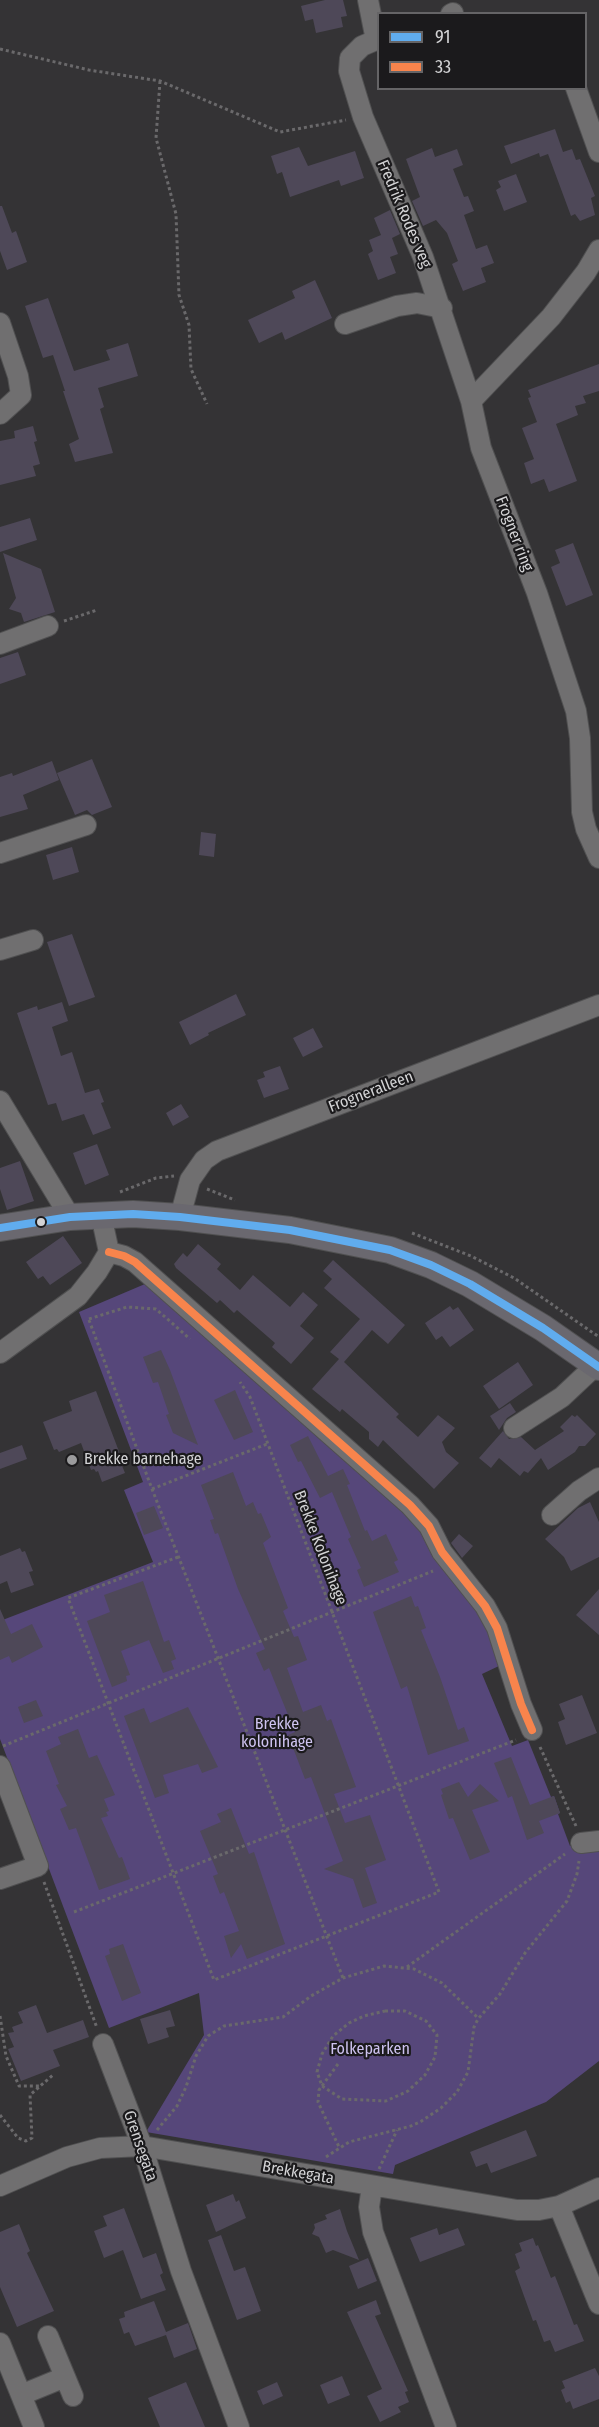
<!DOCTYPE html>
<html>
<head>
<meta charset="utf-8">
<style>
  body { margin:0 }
  #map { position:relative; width:599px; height:2427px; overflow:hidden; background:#343335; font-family:"Fira Sans Condensed",sans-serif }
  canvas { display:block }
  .legend { position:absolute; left:377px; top:12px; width:210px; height:78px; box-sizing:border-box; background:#1b1a1c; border:2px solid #656466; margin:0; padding:8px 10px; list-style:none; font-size:18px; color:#d3d3d5 }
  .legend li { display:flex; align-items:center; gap:12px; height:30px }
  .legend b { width:30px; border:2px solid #656466 }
</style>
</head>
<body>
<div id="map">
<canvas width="599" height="2427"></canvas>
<ul class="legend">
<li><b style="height:8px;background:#60acee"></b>91</li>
<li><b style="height:8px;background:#f8844c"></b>33</li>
</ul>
</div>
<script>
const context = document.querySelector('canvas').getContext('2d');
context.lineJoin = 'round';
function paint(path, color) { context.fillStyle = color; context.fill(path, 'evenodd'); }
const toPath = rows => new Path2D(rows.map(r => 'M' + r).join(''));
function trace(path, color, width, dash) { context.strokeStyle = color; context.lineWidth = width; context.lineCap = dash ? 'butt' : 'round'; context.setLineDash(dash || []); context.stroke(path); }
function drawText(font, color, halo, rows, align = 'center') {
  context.font = font + ' "Fira Sans Condensed",sans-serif'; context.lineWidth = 4.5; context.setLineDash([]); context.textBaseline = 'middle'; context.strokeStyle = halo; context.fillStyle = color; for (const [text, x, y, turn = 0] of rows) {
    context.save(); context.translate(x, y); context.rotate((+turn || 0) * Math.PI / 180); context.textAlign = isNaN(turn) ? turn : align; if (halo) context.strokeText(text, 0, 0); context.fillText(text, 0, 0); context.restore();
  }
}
paint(toPath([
  [145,1284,419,1527,477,1607,488,1630,501,1665,482,1674,512,1746,528,1740,551,1797,554,1796,560,1813,558,1814,570,1846,599,1835,599,2061,546,2102,395,2165,393,2174,146,2132,204,2035,199,1993,109,2028,0,1739,0,1621,153,1562,124,1490,143,1482,79,1312]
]), '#56477a');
paint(toPath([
  [325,0,343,0,347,16,341,17,343,27,316,33,313,19,305,21,301,6],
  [555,129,563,152,572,149,576,160,580,159,595,196,591,198,595,215,580,221,575,214,571,216,548,154,540,157,539,153,511,164,504,146],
  [299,147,308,166,355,151,364,178,341,186,339,180,290,197,282,172,277,174,271,156],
  [432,148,435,157,457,149,463,165,453,169,464,197,468,196,474,211,464,215,476,249,487,245,494,263,481,268,486,282,463,291,452,264,458,261,447,233,436,220,423,226,412,201,420,197,406,159],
  [516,174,527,202,504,211,496,190,501,187,498,181],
  [0,206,2,206,12,233,16,231,27,262,7,270,0,251],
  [390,210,400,234,392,238,398,254,390,257,396,273,378,280,368,254,373,251,369,240,381,235,374,218],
  [315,280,332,318,285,340,282,332,259,343,248,320,295,298,292,291],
  [48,298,74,371,110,360,106,350,128,343,138,376,98,388,104,407,100,409,113,453,75,462,69,444,79,439,63,391,65,391,53,355,43,358,25,306],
  [599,364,599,391,583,396,586,403,575,406,578,415,556,424,577,481,549,492,544,479,531,484,524,463,534,459,522,428,537,422,528,398,531,397,528,390],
  [33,426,37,441,34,442,40,464,33,466,36,476,0,485,0,441,15,438,14,431],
  [30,518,37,540,0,552,0,527],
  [573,543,593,595,566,606,551,567,560,563,555,550],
  [3,553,41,569,55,612,24,622,21,613,9,609,16,598],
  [18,652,26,675,0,684,0,658],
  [92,759,112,807,92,815,87,810,75,815,57,773],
  [52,761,59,780,23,795,28,809,0,817,0,777,12,773,13,776],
  [201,832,216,834,214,857,199,855],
  [72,847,79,872,53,880,46,855],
  [72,934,95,997,69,1006,47,942],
  [236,994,246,1015,208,1033,209,1035,190,1045,179,1022],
  [62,1002,68,1021,52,1027,61,1056,72,1052,85,1093,99,1089,104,1102,101,1103,111,1128,93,1135,84,1114,62,1121,56,1103,48,1105,17,1013,37,1006,38,1010],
  [313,1028,323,1047,303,1057,293,1038],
  [280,1066,289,1089,264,1098,257,1080,265,1077,263,1072],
  [181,1104,189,1117,173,1126,166,1113],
  [97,1144,109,1175,85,1185,73,1153],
  [20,1161,34,1201,7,1210,0,1189,0,1168],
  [63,1236,82,1263,50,1285,43,1276,38,1279,26,1262],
  [198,1244,221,1264,217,1269,240,1290,253,1275,290,1307,303,1292,318,1305,300,1326,314,1338,291,1364,272,1347,275,1343,237,1310,234,1313,220,1300,217,1303,176,1268,174,1264,183,1253,187,1257],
  [333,1260,405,1325,388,1344,372,1330,344,1362,399,1414,396,1417,418,1437,438,1415,455,1428,442,1442,446,1452,459,1463,434,1489,383,1440,378,1447,369,1439,369,1432,342,1409,340,1412,312,1389,339,1359,330,1352,360,1319,324,1288,332,1279,323,1271],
  [450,1306,453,1310,458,1307,474,1330,450,1347,442,1336,436,1340,425,1323],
  [161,1350,170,1370,198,1445,173,1433,166,1415,169,1414,158,1382,153,1383,143,1357],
  [518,1362,533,1385,499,1409,483,1386],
  [235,1390,253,1432,234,1440,214,1400],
  [96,1391,123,1462,121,1463,125,1473,102,1482,98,1471,96,1472,94,1469,91,1470,81,1443,59,1452,57,1449,54,1450,43,1422,72,1411,69,1401],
  [510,1403,516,1412,507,1418,499,1430,490,1416],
  [572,1415,575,1417,577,1415,596,1434,585,1446,579,1446,575,1452,548,1470,541,1458,528,1473,524,1471,520,1476,499,1458,491,1468,479,1458,503,1431,509,1439,521,1437,535,1450,564,1431,560,1427],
  [308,1436,328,1476,343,1469,350,1484,347,1485,365,1531,367,1530,372,1541,386,1534,398,1560,394,1562,399,1572,364,1587,357,1570,361,1568,348,1539,351,1537,332,1492,320,1498,301,1461,298,1462,290,1445],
  [22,1445,27,1459,0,1469,0,1453],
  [233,1472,246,1506,253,1502,258,1514,261,1513,271,1537,263,1543,288,1608,283,1611,294,1637,298,1636,307,1660,287,1668,303,1712,321,1705,327,1721,331,1719,356,1787,334,1794,345,1823,370,1815,386,1860,365,1868,377,1903,363,1908,353,1879,324,1869,343,1861,311,1777,305,1779,288,1735,295,1732,269,1668,264,1671,256,1653,265,1649,238,1589,218,1533,215,1534,210,1520,214,1519,201,1485],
  [590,1502,599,1522,599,1557,571,1571,564,1557,545,1539,578,1508],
  [154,1506,163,1528,144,1535,136,1513],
  [459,1534,473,1546,462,1558,451,1543],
  [20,1548,22,1552,25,1551,33,1571,29,1572,34,1585,11,1593,7,1581,0,1584,0,1556],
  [143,1581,164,1642,169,1640,176,1659,171,1661,174,1669,163,1673,149,1640,121,1651,130,1675,126,1676,127,1681,112,1687,87,1621,110,1612,104,1595],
  [599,1589,599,1635,576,1615],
  [411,1596,415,1607,418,1606,426,1628,421,1630,440,1677,458,1730,464,1727,469,1741,428,1755,407,1686,401,1689,373,1612],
  [0,1609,11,1634,32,1624,43,1647,12,1663,9,1656,0,1660],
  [582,1695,597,1733,566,1745,558,1722,565,1719,559,1704],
  [36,1700,43,1716,24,1723,18,1707],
  [188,1707,218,1767,202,1773,198,1764,163,1775,169,1793,155,1798,124,1716,144,1708,150,1723],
  [78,1729,89,1758,97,1755,115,1795,104,1799,109,1811,106,1812,108,1816,101,1818,119,1858,122,1857,130,1879,99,1890,76,1828,69,1830,60,1809,67,1806,56,1785,59,1784,46,1751,61,1744,58,1737],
  [511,1757,530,1805,554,1796,560,1813,539,1821,544,1833,527,1840,512,1796,508,1798,494,1763],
  [459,1782,468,1797,480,1784,499,1801,472,1810,490,1852,470,1860,453,1818,449,1819,441,1795,443,1794,441,1789],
  [231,1808,249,1854,254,1852,285,1944,247,1959,241,1944,231,1958,224,1936,239,1931,224,1892,220,1894,213,1876,218,1874,200,1831,221,1822,217,1814],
  [123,1944,141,1993,122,2001,105,1956,110,1954,109,1949],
  [36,2005,47,2033,83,2020,89,2037,53,2050,60,2066,21,2081,8,2049,14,2047,8,2033,14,2032,12,2027,23,2023,18,2012],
  [170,2010,175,2026,166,2028,169,2037,148,2044,140,2019],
  [526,2130,537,2156,491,2173,487,2163,476,2167,470,2152],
  [233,2194,236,2202,239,2200,246,2218,216,2232,206,2205],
  [124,2208,143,2258,156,2253,163,2273,160,2275,166,2290,141,2299,123,2250,104,2258,94,2231,107,2226,103,2216],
  [340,2209,347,2231,359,2260,333,2250,326,2253,319,2237,312,2234,315,2228,314,2224,327,2219,325,2215],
  [19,2224,30,2251,27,2253,54,2311,17,2327,0,2287,0,2232],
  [437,2228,439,2235,458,2228,465,2245,420,2262,410,2238],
  [221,2235,234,2271,245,2267,261,2311,237,2320,208,2240],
  [533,2238,536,2246,538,2245,551,2278,555,2276,574,2325,577,2324,584,2341,555,2352,550,2340,544,2342,536,2320,533,2321,515,2271,520,2268,515,2254,522,2251,519,2243],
  [368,2258,377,2281,358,2289,349,2266],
  [376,2300,381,2314,375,2316,408,2391,405,2392,409,2402,398,2407,401,2412,380,2422,367,2396,382,2389,347,2312],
  [154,2301,166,2332,188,2323,197,2349,174,2358,166,2335,135,2346,129,2332,124,2334,119,2319,125,2317,124,2312],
  [595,2368,599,2376,599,2399,573,2409,570,2401,566,2403,561,2390,565,2388,562,2381],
  [342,2376,350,2395,328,2404,320,2385],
  [186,2382,205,2427,160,2427,148,2398],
  [277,2382,283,2396,263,2405,257,2391]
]), '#4e4858');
const minor = toPath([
  [368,0,376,40,362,46,350,58,349,71,363,117,423,257,471,401],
  [451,14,453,13],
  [576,88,599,152],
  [599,250,586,272,551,317,471,401,481,448,537,593,576,711,580,738,582,812,586,829,599,858],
  [0,323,18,376,21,395,0,414],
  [345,324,397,306,417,303,442,308],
  [0,644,48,626],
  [0,853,86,825],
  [0,950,33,940],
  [0,1101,70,1217],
  [180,1217,190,1180,204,1160,217,1151,599,1005],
  [109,1252,124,1256,135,1262,410,1505,429,1526,442,1552,485,1606,497,1628,521,1704,532,1730],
  [0,1353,78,1296,97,1272,109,1252,101,1215],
  [514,1428,562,1397,596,1365],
  [552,1515,579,1491,599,1478],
  [0,1766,38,1866,0,1879],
  [581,1843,599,1841],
  [103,2044,142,2146,181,2271,239,2427],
  [0,2186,67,2157,100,2148,142,2146,517,2210,539,2210,559,2206,599,2188],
  [372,2186,369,2207,373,2232,446,2427],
  [559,2206,599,2304],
  [48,2336,73,2396],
  [0,2343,34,2427],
  [21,2395,65,2377]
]);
const major = toPath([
  [0,1228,70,1217,133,1214,180,1217,290,1230,390,1250,431,1265,470,1284,543,1328,599,1367]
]);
trace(minor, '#505051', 22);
trace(major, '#505051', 28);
trace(toPath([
  [0,49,89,70,160,81,280,132,346,120],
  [160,81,156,138,176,214,179,295,189,325,191,369,207,404],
  [64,621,97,610],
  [207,1189,235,1200],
  [120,1192,156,1178,174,1176],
  [412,1233,471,1256,514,1278,599,1337],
  [89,1319,127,1307,156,1309,190,1339],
  [89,1320,152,1489,343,1978],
  [152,1489,267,1444],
  [178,1557,68,1598,214,1980,439,1892,250,1397,240,1382],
  [3,1746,433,1571],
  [540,1747,576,1826],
  [44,1882,97,2028],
  [74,1912,516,1740],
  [407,1967,565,1854],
  [385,2011,405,2011,426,2021,437,2035,435,2057,425,2075,408,2091,386,2101,342,2099,322,2086,317,2072,322,2054,333,2036,349,2023,364,2016,385,2011],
  [0,2016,6,2056,19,2086,39,2086],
  [338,2064,319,2090,318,2102,339,2147],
  [0,2115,18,2138,26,2141,32,2138,30,2095,54,2074],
  [157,2130,177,2106,186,2087,196,2056,208,2036,224,2026,283,2017,311,1996,343,1978,384,1966,414,1969,442,1983,478,2018],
  [326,2157,349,2142,411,2126,420,2122,441,2108,457,2092,468,2072,474,2027,478,2019,500,1994,525,1953,567,1901,577,1874,579,1861],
  [379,2169,397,2130]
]), '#6a696b', 3, [3, 3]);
trace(minor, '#706f70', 20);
trace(major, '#6a686f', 26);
trace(toPath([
  [0,1228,70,1217,133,1214,180,1217,290,1230,390,1250,431,1265,470,1284,543,1328,599,1367]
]), '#60acee', 8);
trace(toPath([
  [109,1252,124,1256,135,1262,410,1505,429,1526,442,1552,485,1606,497,1628,521,1704,532,1730]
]), '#f8844c', 8);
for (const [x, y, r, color] of [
  [41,1222,5,"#d3d3d5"],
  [72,1460,6,"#9b9b9d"]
]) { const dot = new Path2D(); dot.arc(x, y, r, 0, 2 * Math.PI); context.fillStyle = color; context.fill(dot); trace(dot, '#1b1a1c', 2); }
drawText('16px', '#d3d3d5', '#1b1a1c', [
  ["Fredrik Rodes veg",404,214,67],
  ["Frogner ring",514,534,69],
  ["Frogneralleen",371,1092,-21],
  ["Brekke Kolonihage",320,1548,69],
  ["Grensegata",140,2146,71],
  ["Brekkegata",298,2173,10]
]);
drawText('16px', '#d3d3d5', '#1b1a1c', [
  ["Brekke barnehage",84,1460]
], 'left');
drawText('16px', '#cec3f0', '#1b1a1c', [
  ["Brekke",277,1725],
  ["kolonihage",277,1743],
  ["Folkeparken",370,2050]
]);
</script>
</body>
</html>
